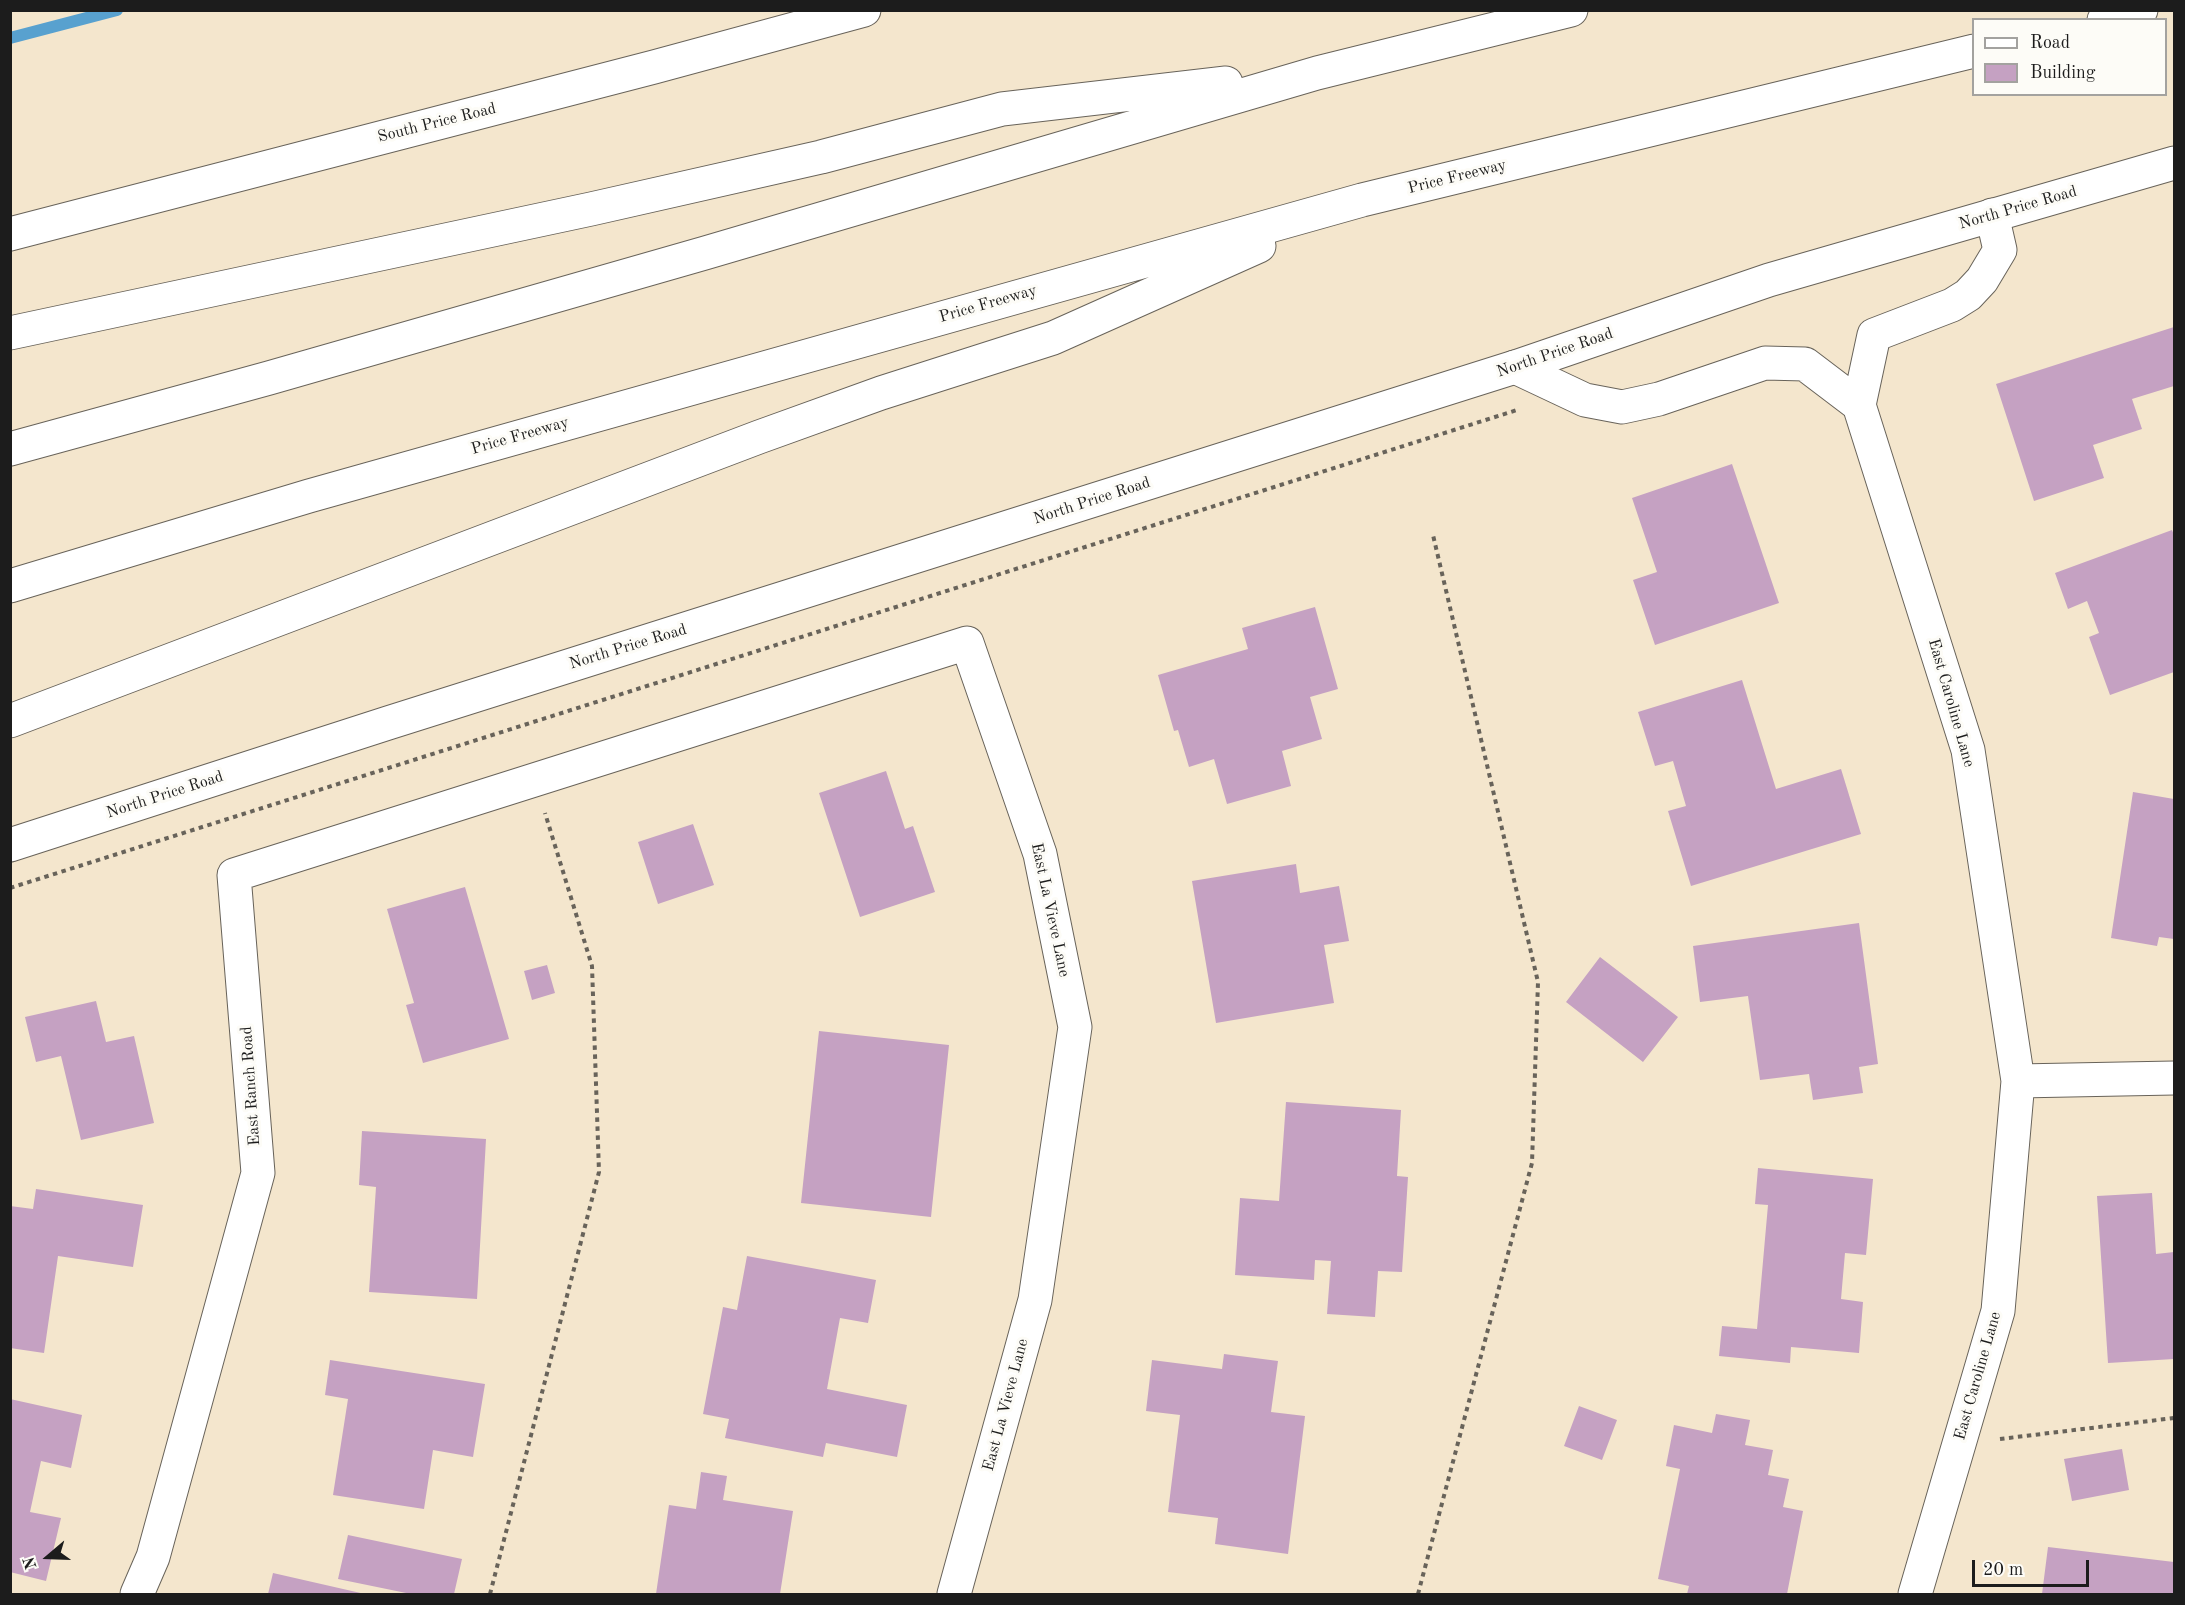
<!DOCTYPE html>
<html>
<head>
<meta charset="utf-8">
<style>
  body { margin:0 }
  #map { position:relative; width:2185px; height:1605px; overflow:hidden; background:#f4e6cd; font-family:"Old Standard TT",serif }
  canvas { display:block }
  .frame { position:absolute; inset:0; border:12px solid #1c1c1c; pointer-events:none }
  .legend { position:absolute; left:1972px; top:18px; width:195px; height:78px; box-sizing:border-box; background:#fdfcf7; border:2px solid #a3a29f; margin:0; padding:8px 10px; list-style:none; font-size:18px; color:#1c1c1c }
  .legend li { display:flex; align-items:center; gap:12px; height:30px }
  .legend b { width:30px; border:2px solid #a3a29f }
  .north { position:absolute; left:18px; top:1527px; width:60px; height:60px; -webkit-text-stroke:4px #fdfcf7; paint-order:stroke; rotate:251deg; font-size:16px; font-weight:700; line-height:24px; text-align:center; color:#1c1c1c }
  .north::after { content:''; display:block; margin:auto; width:21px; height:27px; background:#1c1c1c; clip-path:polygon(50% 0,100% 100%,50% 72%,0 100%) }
  .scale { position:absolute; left:1972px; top:1560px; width:117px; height:27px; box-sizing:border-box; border:3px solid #1c1c1c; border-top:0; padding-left:8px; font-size:18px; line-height:21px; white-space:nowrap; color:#1c1c1c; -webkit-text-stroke:4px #fdfcf7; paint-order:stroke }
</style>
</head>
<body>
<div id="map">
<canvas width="2185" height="1605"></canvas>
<div class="frame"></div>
<ul class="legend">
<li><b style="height:8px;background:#fff"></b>Road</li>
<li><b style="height:16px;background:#c5a1c2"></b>Building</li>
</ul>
<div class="north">N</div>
<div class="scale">20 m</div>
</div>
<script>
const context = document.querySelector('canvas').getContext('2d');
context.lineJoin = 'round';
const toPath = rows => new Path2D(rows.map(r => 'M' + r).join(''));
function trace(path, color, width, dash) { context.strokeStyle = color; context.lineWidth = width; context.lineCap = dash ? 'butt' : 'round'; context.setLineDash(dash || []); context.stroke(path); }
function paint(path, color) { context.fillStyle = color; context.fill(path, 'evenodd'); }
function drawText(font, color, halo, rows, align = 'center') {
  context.font = font + ' "Old Standard TT",serif'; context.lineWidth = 6; context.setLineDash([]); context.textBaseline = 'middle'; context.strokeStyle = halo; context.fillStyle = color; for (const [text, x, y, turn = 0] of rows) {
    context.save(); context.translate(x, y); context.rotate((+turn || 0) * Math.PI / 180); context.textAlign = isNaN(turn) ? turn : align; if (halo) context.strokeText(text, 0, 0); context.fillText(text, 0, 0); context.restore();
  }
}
trace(toPath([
  [10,38,117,10]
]), '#58a1cf', 12);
paint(toPath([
  [2174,327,2174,386,2132,399,2142,429,2093,445,2104,478,2034,501,1996,384],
  [1732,464,1779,603,1655,645,1633,580,1657,572,1632,498],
  [2172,530,2174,535,2174,672,2110,695,2089,637,2099,633,2087,601,2068,609,2055,573],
  [1315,607,1338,689,1310,697,1322,739,1282,751,1291,786,1227,804,1214,759,1189,767,1178,730,1174,731,1158,675,1248,649,1242,628],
  [1742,680,1776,789,1841,769,1861,834,1691,886,1668,811,1686,806,1673,761,1655,766,1638,712],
  [886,771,905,829,913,826,935,892,860,917,819,793],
  [2133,792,2174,799,2174,939,2159,937,2157,946,2111,938],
  [693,824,714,885,658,904,638,842],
  [1296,864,1300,893,1339,886,1349,941,1324,945,1334,1003,1216,1023,1192,881],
  [465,887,509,1039,423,1063,406,1005,414,1003,387,909],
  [1859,923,1878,1064,1859,1067,1863,1093,1813,1100,1809,1074,1760,1080,1748,996,1700,1002,1693,946],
  [1600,957,1678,1017,1643,1062,1566,1002],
  [547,965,555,993,532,1000,524,971],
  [96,1001,106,1042,134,1036,154,1123,81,1140,61,1056,36,1062,25,1017],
  [819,1031,949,1045,931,1217,801,1203],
  [1286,1102,1401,1110,1397,1176,1408,1177,1402,1272,1378,1271,1375,1317,1327,1314,1331,1261,1315,1260,1314,1280,1235,1275,1240,1198,1279,1201],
  [362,1131,486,1139,477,1299,369,1292,376,1187,359,1185],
  [1758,1168,1873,1179,1866,1255,1845,1253,1841,1299,1863,1302,1859,1353,1791,1347,1790,1363,1719,1356,1722,1326,1757,1329,1768,1205,1755,1204],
  [36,1189,143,1205,133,1267,58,1256,44,1353,10,1348,10,1206,33,1209],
  [2152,1193,2156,1254,2174,1252,2174,1359,2108,1363,2097,1196],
  [747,1256,876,1280,868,1323,840,1318,827,1389,907,1405,897,1457,826,1443,823,1457,725,1438,729,1419,703,1414,723,1307,737,1310],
  [1224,1354,1278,1361,1271,1412,1305,1416,1288,1554,1215,1544,1218,1518,1168,1512,1180,1415,1146,1411,1152,1360,1222,1369],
  [330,1360,485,1384,473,1457,433,1450,424,1509,333,1495,348,1399,325,1395],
  [10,1399,82,1415,71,1468,41,1461,30,1512,61,1518,46,1581,10,1572],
  [1579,1406,1617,1420,1602,1460,1564,1446],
  [1716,1414,1750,1420,1745,1445,1773,1450,1768,1475,1789,1479,1783,1507,1803,1511,1787,1594,1687,1594,1689,1586,1658,1579,1680,1469,1666,1466,1674,1425,1712,1433],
  [2122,1449,2129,1490,2072,1501,2064,1459],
  [701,1472,727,1476,723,1500,793,1511,780,1594,656,1594,669,1505,696,1509],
  [348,1535,462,1559,454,1594,411,1594,338,1579],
  [2048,1547,2174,1562,2174,1594,2042,1594],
  [273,1573,365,1594,268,1594]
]), '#c5a1c2');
const minor = toPath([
  [1515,367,1585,400,1622,407,1659,399,1765,363,1805,364,1859,405],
  [2018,1081,2174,1078],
  [137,1594,153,1557,258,1173,234,875,967,643,1040,854,1075,1027,1035,1300,954,1594],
  [1915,1594,1998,1311,2018,1081,1968,750,1859,405,1874,335,1952,305,1968,295,1982,280,2000,250,1992,215]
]);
const major = toPath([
  [10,234,654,67,864,10],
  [10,845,388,723,1515,367,1769,280,2174,163]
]);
const highway = toPath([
  [2104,20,2141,10],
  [10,333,591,209,821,157,1002,109,1226,83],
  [10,449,269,378,705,253,1317,73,1571,10],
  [10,586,309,496,1362,200,1974,51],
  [10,721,759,437,881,393,1053,338,1259,246]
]);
trace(minor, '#68635a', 35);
trace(major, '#68635a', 35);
trace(highway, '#68635a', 35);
trace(toPath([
  [10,888,1517,410],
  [2000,1439,2174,1418],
  [490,1594,599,1172,592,966,545,813],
  [1418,1594,1532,1163,1538,982,1433,535]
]), '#68635a', 4, [4.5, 4.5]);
trace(minor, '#fff', 33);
trace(major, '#fff', 33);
trace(highway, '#fff', 33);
drawText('16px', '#1c1c1c', '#fdfcf7', [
  ["South Price Road",437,123,-14],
  ["Price Freeway",1457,177,-14],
  ["North Price Road",2018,208,-16],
  ["Price Freeway",988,304,-16],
  ["North Price Road",1555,353,-19],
  ["Price Freeway",520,436,-16],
  ["North Price Road",1092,501,-18],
  ["North Price Road",628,647,-17],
  ["East Caroline Lane",1951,703,74],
  ["North Price Road",165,795,-18],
  ["East La Vieve Lane",1050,910,78],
  ["East Ranch Road",251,1086,-94],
  ["East Caroline Lane",1978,1376,-74],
  ["East La Vieve Lane",1006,1405,-75]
]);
</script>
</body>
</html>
